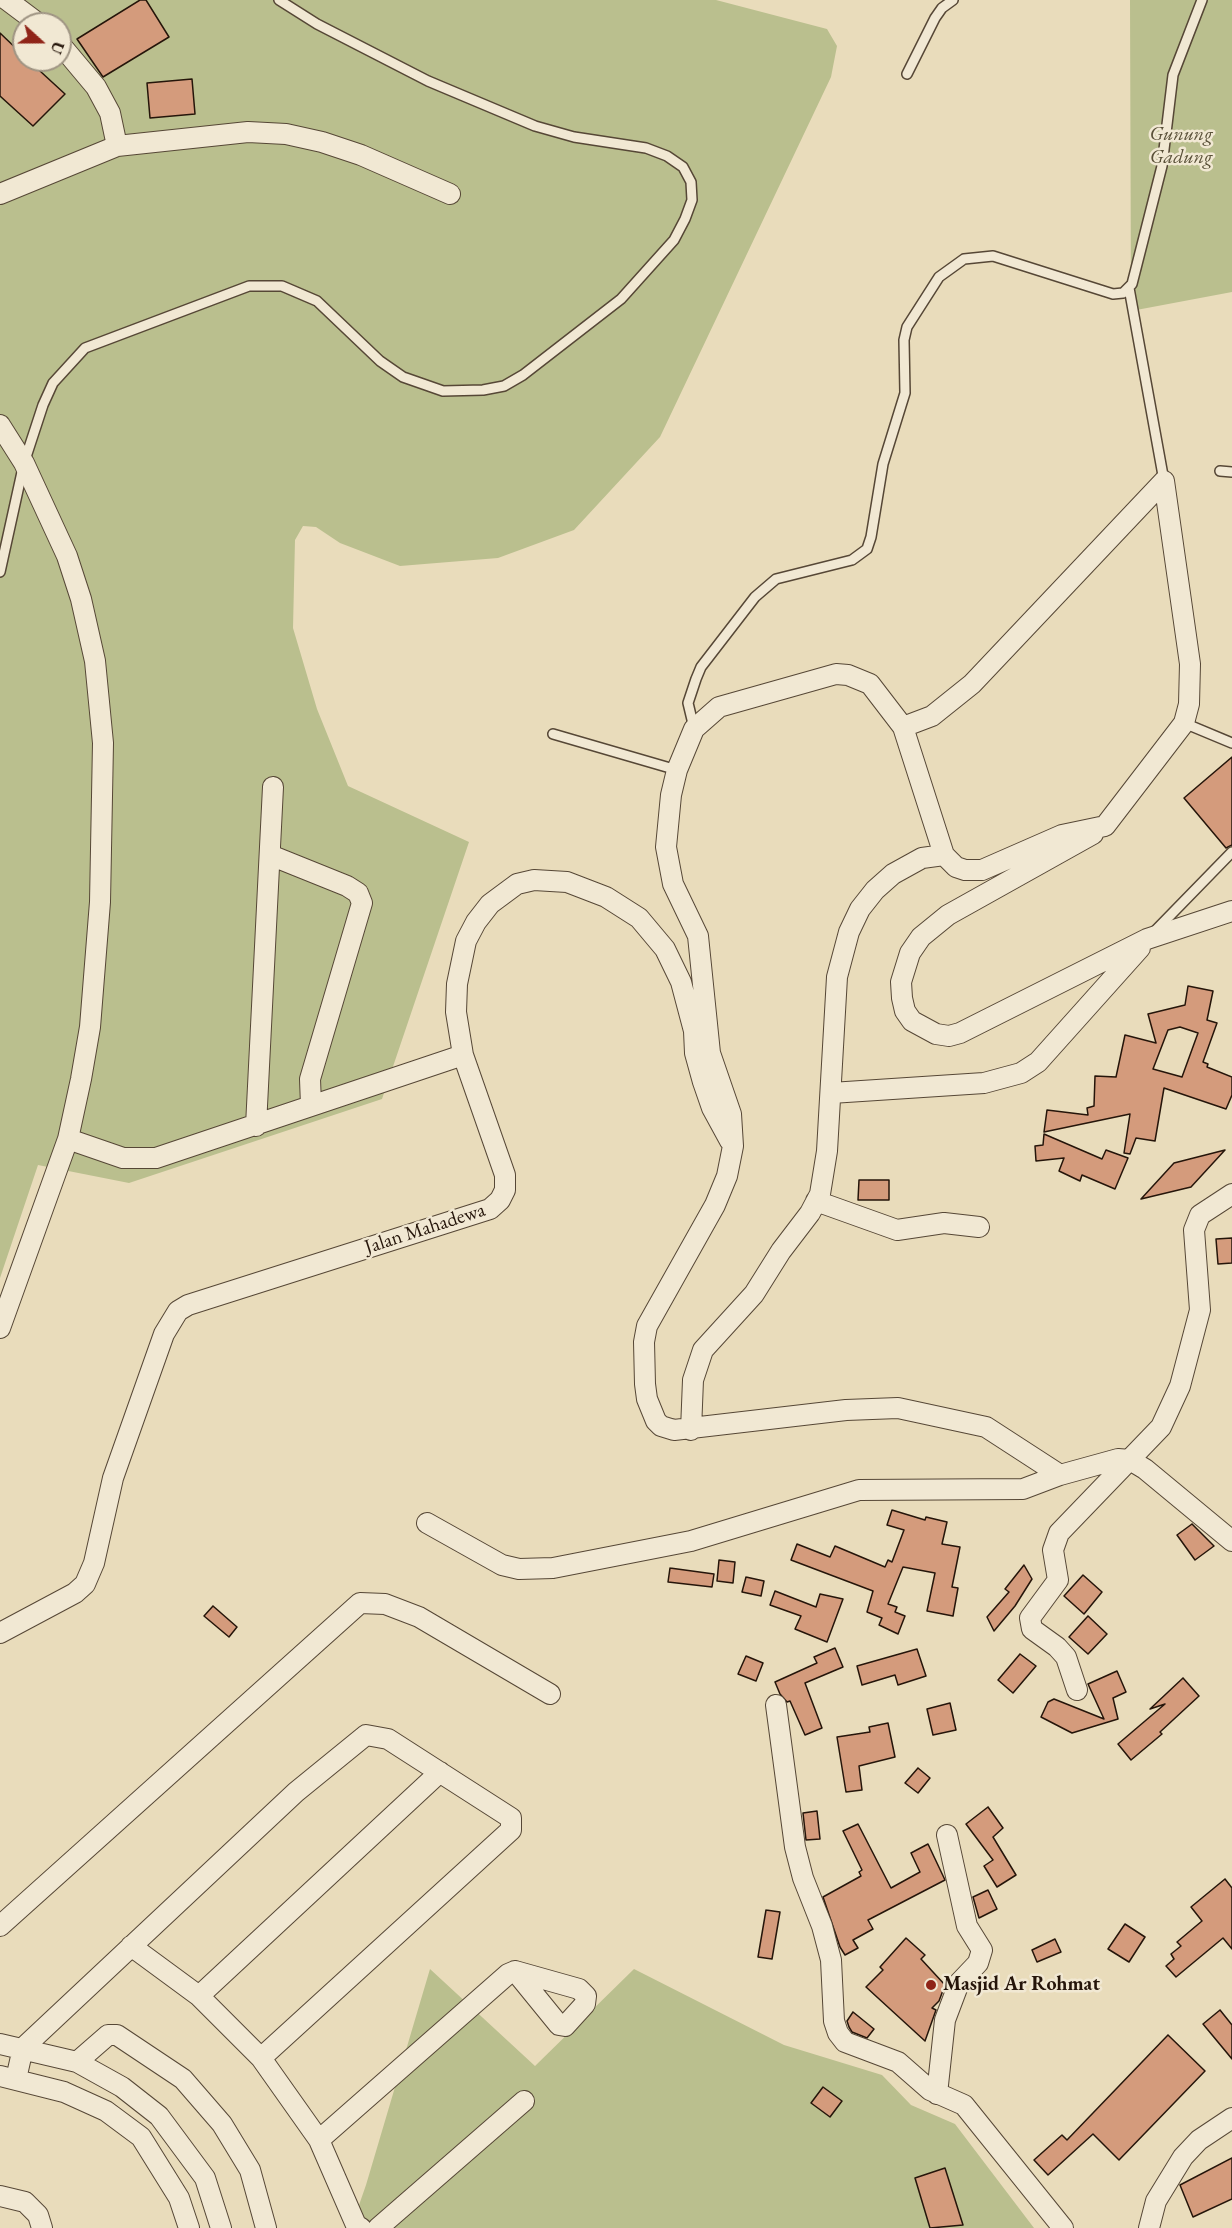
<!DOCTYPE html>
<html>
<head>
<meta charset="utf-8">
<style>
  body { margin:0 }
  #map { position:relative; width:1232px; height:2228px; overflow:hidden; background:#e9dcbb; font-family:"EB Garamond",serif }
  canvas { display:block }
  .north { position:absolute; left:12px; top:12px; width:60px; height:60px; box-sizing:border-box; background:#f1e8d3; border:2px solid #9f9483; border-radius:50%; rotate:111deg; font-size:16px; font-weight:700; line-height:24px; text-align:center; color:#25150a }
  .north::after { content:''; display:block; margin:auto; width:21px; height:27px; background:#8f2418; clip-path:polygon(50% 0,100% 100%,50% 72%,0 100%) }
</style>
</head>
<body>
<div id="map">
<canvas width="1232" height="2228"></canvas>
<div class="north">U</div>
</div>
<script>
const context = document.querySelector('canvas').getContext('2d');
context.lineJoin = 'round';
function paint(path, color) { context.fillStyle = color; context.fill(path, 'evenodd'); }
const toPath = rows => new Path2D(rows.map(r => 'M' + r).join(''));
function trace(path, color, width, dash) { context.strokeStyle = color; context.lineWidth = width; context.lineCap = dash ? 'butt' : 'round'; context.setLineDash(dash || []); context.stroke(path); }
function drawText(font, color, halo, rows, align = 'center') {
  context.font = font + ' "EB Garamond",serif'; context.lineWidth = 5; context.setLineDash([]); context.textBaseline = 'middle'; context.strokeStyle = halo; context.fillStyle = color; for (const [text, x, y, turn = 0] of rows) {
    context.save(); context.translate(x, y); context.rotate((+turn || 0) * Math.PI / 180); context.textAlign = isNaN(turn) ? turn : align; if (halo) context.strokeText(text, 0, 0); context.fillText(text, 0, 0); context.restore();
  }
}
paint(toPath([
  [0,0,716,0,827,29,837,46,831,77,660,437,574,530,498,558,400,566,340,543,316,527,303,526,295,540,293,628,317,709,348,786,469,842,382,1099,129,1183,38,1165,0,1278],
  [24,24,60,24,60,60,24,60],
  [1130,0,1232,0,1232,292,1131,311],
  [430,1969,535,2066,634,1969,784,2045,882,2075,911,2105,955,2124,1034,2228,351,2228,366,2185]
]), '#babf8e');
const building = toPath([
  [140,0,146,0,169,37,103,77,77,39,140,0],
  [0,33,24,56,24,60,28,60,65,94,33,126,0,96,0,33],
  [192,79,195,114,150,118,147,83,192,79],
  [1232,757,1232,845,1226,848,1184,798,1232,757],
  [1188,986,1213,991,1207,1020,1217,1023,1203,1062,1208,1064,1207,1067,1232,1077,1232,1095,1226,1109,1164,1088,1155,1141,1136,1138,1130,1154,1124,1153,1130,1114,1044,1132,1047,1110,1088,1115,1087,1108,1094,1106,1095,1076,1116,1077,1125,1035,1156,1043,1148,1014,1185,1005,1188,986],
  [1180,1027,1198,1033,1182,1077,1153,1069,1168,1030,1180,1027],
  [1044,1134,1102,1159,1106,1150,1128,1158,1115,1189,1082,1175,1080,1181,1059,1171,1064,1158,1036,1161,1035,1146,1043,1145,1044,1134],
  [1225,1150,1191,1187,1141,1199,1174,1163,1225,1150],
  [859,1180,889,1180,889,1200,858,1200,859,1180],
  [1232,1238,1232,1263,1218,1264,1216,1239,1232,1238],
  [892,1510,925,1520,926,1517,947,1522,942,1544,960,1547,952,1587,958,1588,953,1616,927,1611,935,1573,903,1567,888,1604,897,1607,895,1612,905,1616,898,1634,879,1625,882,1618,867,1612,873,1591,791,1560,797,1544,830,1557,835,1546,885,1567,888,1560,892,1562,904,1530,887,1525,892,1510],
  [1192,1524,1214,1546,1195,1560,1177,1535,1192,1524],
  [719,1560,735,1562,733,1583,717,1581,719,1560],
  [1024,1565,1032,1579,1015,1606,994,1631,987,1617,1009,1592,1005,1589,1024,1565],
  [670,1568,714,1574,712,1587,668,1582,670,1568],
  [1083,1575,1102,1592,1084,1614,1064,1596,1083,1575],
  [746,1577,764,1581,761,1596,742,1592,746,1577],
  [775,1591,816,1607,820,1594,843,1599,827,1642,795,1629,801,1616,770,1605,775,1591],
  [213,1606,237,1627,229,1637,204,1616,213,1606],
  [1088,1616,1107,1634,1088,1654,1069,1637,1088,1616],
  [835,1648,843,1667,805,1683,822,1728,805,1735,790,1701,787,1702,780,1694,775,1682,817,1663,814,1657,835,1648],
  [917,1649,926,1676,898,1685,895,1675,862,1685,857,1666,917,1649],
  [1020,1654,1036,1666,1013,1693,998,1680,1020,1654],
  [746,1656,763,1663,756,1681,738,1674,746,1656],
  [1117,1671,1126,1692,1113,1698,1118,1719,1072,1733,1041,1717,1048,1702,1054,1699,1104,1719,1088,1684,1117,1671],
  [1183,1678,1199,1696,1160,1732,1162,1734,1131,1760,1118,1744,1165,1704,1150,1709,1183,1678],
  [950,1703,956,1730,933,1735,927,1709,950,1703],
  [888,1723,895,1757,859,1766,862,1790,846,1792,837,1737,870,1732,869,1727,888,1723],
  [918,1768,930,1778,918,1793,905,1783,918,1768],
  [988,1807,1003,1828,993,1837,1016,1875,997,1887,984,1866,993,1860,966,1824,988,1807],
  [817,1811,820,1839,806,1840,803,1813,817,1811],
  [858,1824,891,1888,920,1872,911,1853,928,1844,945,1880,868,1920,873,1929,853,1940,858,1948,845,1955,840,1947,823,1897,861,1876,859,1872,862,1870,843,1831,858,1824],
  [1225,1879,1232,1888,1232,1949,1223,1938,1176,1977,1166,1966,1174,1959,1171,1954,1181,1946,1177,1942,1202,1921,1191,1907,1225,1879],
  [988,1890,997,1909,979,1918,973,1897,988,1890],
  [766,1910,780,1912,772,1959,758,1957,766,1910],
  [1125,1924,1145,1937,1129,1962,1108,1949,1125,1924],
  [906,1938,925,1955,921,1959,945,1985,939,2001,932,2008,936,2010,925,2041,866,1987,883,1970,880,1967,906,1938],
  [1055,1939,1061,1952,1037,1962,1032,1950,1055,1939],
  [1220,2010,1232,2025,1232,2059,1203,2024,1220,2010],
  [853,2012,874,2029,867,2038,852,2032,849,2027,847,2021,853,2012],
  [1168,2035,1205,2071,1119,2160,1093,2134,1048,2175,1034,2160,1062,2135,1067,2140,1168,2035],
  [823,2087,842,2101,830,2117,811,2103,823,2087],
  [1232,2158,1232,2199,1193,2217,1180,2185,1232,2158],
  [945,2168,963,2225,930,2228,915,2178,945,2168]
]);
paint(building, '#d49b7c');
trace(building, '#25150a', 1.5);
const service = toPath([
  [907,74,935,18,942,8,953,0],
  [1129,288,1164,481],
  [1220,471,1232,472],
  [0,572,24,463,43,405,53,383,85,348,249,286,282,286,317,301,380,361,403,377,443,391,483,390,504,386,523,375,621,299,674,240,685,219,692,200,691,182,683,167,667,156,646,148,574,137,535,126,428,81,317,24,279,0],
  [1184,723,1232,743],
  [694,728,688,703,696,679,701,667,755,597,776,579,852,560,867,549,871,537,883,464,905,393,904,340,907,327,939,277,964,259,993,256,1113,294,1123,293,1132,284,1162,166,1173,75,1202,0],
  [553,734,677,770],
  [1155,931,1232,852]
]);
const minor = toPath([
  [7,0,39,24],
  [60,44,96,87,110,113,117,146],
  [0,194,117,146,248,132,286,134,322,142,361,155,450,194],
  [0,425,24,463,67,556,81,599,95,661,103,743,100,902,90,1027,81,1079,68,1139,0,1328],
  [1164,481,1190,664,1189,704,1184,723,1105,826,1062,835,982,870,965,870,956,867,944,855,903,727,870,684,848,675,836,674,719,707,694,729,677,770,671,795,666,847,673,884,698,936,710,1053,731,1114,733,1146,727,1176,715,1205,647,1326,644,1342,645,1384,647,1399,656,1421,661,1426,674,1430,846,1410,898,1408,986,1427,1060,1475,1118,1459,1130,1460,1145,1469,1232,1541],
  [903,727,932,716,972,684,1164,481],
  [1093,834,948,915,921,937,910,953,901,982,902,998,905,1011,912,1021,936,1034,949,1036,960,1033,1147,939,1232,911],
  [270,855,347,886,358,893,362,903,310,1079,311,1105],
  [463,1055,456,1012,457,984,466,941,476,922,490,904,517,884,534,880,567,882,606,897,639,918,665,949,681,982,694,1031,695,1053,703,1082,712,1108,730,1141],
  [831,1093,984,1083,1021,1073,1038,1062,1140,948],
  [256,1126,273,787],
  [816,1201,897,1230,944,1223,979,1227],
  [691,1430,693,1380,703,1350,754,1294,781,1251,810,1213,820,1194,827,1151,837,977,849,932,860,909,875,890,893,874,922,858,944,855],
  [427,1523,502,1565,519,1569,553,1568,691,1541,859,1490,1023,1489,1060,1475],
  [0,1633,75,1593,85,1584,94,1563,113,1478,164,1334,178,1311,188,1305,490,1209,500,1200,505,1190,505,1175,463,1055,156,1158,123,1158,68,1139],
  [1077,1690,1066,1657,1057,1647,1032,1629,1030,1618,1058,1580,1053,1550,1059,1533,1161,1427,1180,1386,1200,1310,1194,1230,1200,1215,1232,1194],
  [776,1705,795,1847,803,1878,822,1926,831,1960,834,2021,838,2033,845,2042,898,2062,930,2090,964,2105,1063,2228],
  [0,1926,360,1603,385,1604,419,1617,550,1694],
  [131,1946,199,1996,261,2058,319,2140,356,2225,361,2228],
  [199,1996,440,1772],
  [0,2044,77,2062,122,2087,159,2116,205,2178,221,2228],
  [77,2062,108,2035,117,2035,183,2079,222,2124,250,2170,266,2228],
  [0,2076,64,2092,106,2111,141,2137,179,2198,189,2228],
  [16,2079,23,2048,296,1792,366,1735,388,1739,511,1818,511,1830,261,2058],
  [937,2094,945,2020,959,1983,978,1963,982,1950,967,1926,947,1835],
  [319,2140,508,1974,515,1971,579,1989,586,1996,585,2004,565,2026,559,2025,515,1971],
  [0,2196,25,2202,38,2215,42,2228],
  [378,2228,524,2101],
  [1149,2228,1156,2201,1183,2157,1199,2140,1232,2118]
]);
trace(service, '#564736', 12);
trace(minor, '#564736', 22);
trace(service, '#f1e8d3', 9);
trace(minor, '#f1e8d3', 20);
for (const [x, y, r, color] of [
  [931,1985,6,"#8f2418"]
]) { const dot = new Path2D(); dot.arc(x, y, r, 0, 2 * Math.PI); context.fillStyle = color; context.fill(dot); trace(dot, '#f1e8d3', 2); }
drawText('italic 20px', '#595038', '#f1e8d3', [
  ["Gunung",1181,135],
  ["Gadung",1181,158]
]);
drawText('20px', '#25150a', '#f1e8d3', [
  ["Jalan Mahadewa",425,1229,-18]
]);
drawText('bold 20px', '#25150a', '#f1e8d3', [
  ["Masjid Ar Rohmat",943,1985]
], 'left');
</script>
</body>
</html>
